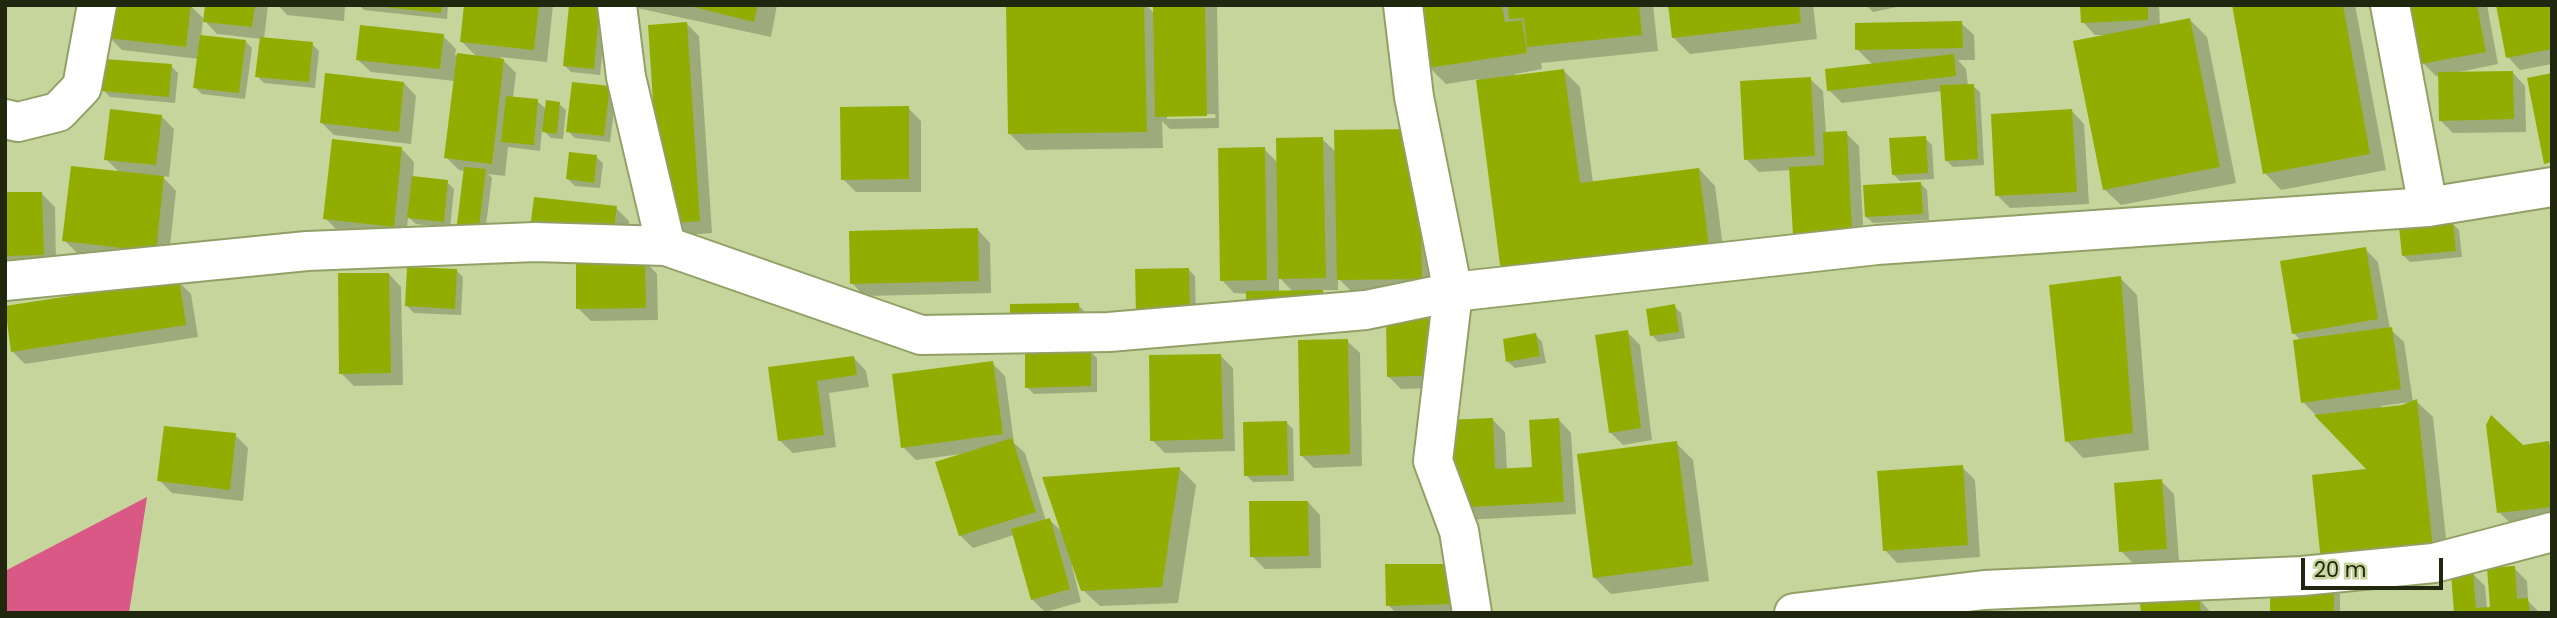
<!DOCTYPE html>
<html>
<head>
<meta charset="utf-8">
<style>
  body { margin:0 }
  #map { position:relative; width:2557px; height:618px; overflow:hidden; background:#c5d59b; font-family:Poppins,sans-serif }
  canvas { display:block }
  .frame { position:absolute; inset:0; border:7px solid #21260f; pointer-events:none }
  .scale { position:absolute; left:2301px; top:558px; width:142px; height:32px; box-sizing:border-box; border:4px solid #21260f; border-top:0; padding-left:9px; font-size:21px; line-height:24px; white-space:nowrap; color:#21260f; -webkit-text-stroke:5px #c5d59b; paint-order:stroke }
</style>
</head>
<body>
<div id="map">
<canvas width="2557" height="618"></canvas>
<div class="frame"></div>
<div class="scale">20 m</div>
</div>
<script>
const context = document.querySelector('canvas').getContext('2d');
context.lineJoin = 'round';
function paint(path, color) { context.fillStyle = color; context.fill(path, 'evenodd'); }
const toPath = rows => new Path2D(rows.map(r => 'M' + r).join(''));
function trace(path, color, width, dash) { context.strokeStyle = color; context.lineWidth = width; context.lineCap = dash ? 'butt' : 'round'; context.setLineDash(dash || []); context.stroke(path); }
paint(toPath([
  [147,497,129,613,5,613,5,571]
]), '#d95886');
paint(toPath([
  [190,5,205,20,206,6,201,5,268,5,264,39,312,44,319,51,315,88,264,83,257,76,262,39,217,34,203,19,201,37,245,41,252,48,245,99,202,94,195,87,199,59,122,50,110,38],
  [278,5,345,5,344,21,287,15],
  [359,5,448,5,447,19,364,10],
  [465,5,553,5,547,62,500,57,516,73,513,98,537,101,547,110,559,104,566,110,563,139,551,138,542,129,540,151,508,147,505,176,488,174,492,178,485,233,466,230,459,224,465,171,459,170,446,157,455,81,371,72,358,60,443,36,456,49,455,55,477,57,461,41],
  [571,5,607,8,600,75,571,72,564,65],
  [635,5,777,5,771,37,637,8],
  [1008,5,1146,5,1155,14,1155,5,1217,5,1219,128,1170,129,1162,121,1163,148,1026,150,1010,134],
  [1215,114,1216,118,1167,119,1167,115],
  [1423,5,1653,5,1658,51,1541,63,1542,69,1515,74,1515,77,1564,71,1580,87,1593,183,1699,169,1715,186,1726,270,1504,280,1478,79,1446,84,1429,67],
  [1670,5,1813,5,1817,39,1690,54,1673,37],
  [1866,5,1906,5,1873,12],
  [2082,5,2159,5,2160,26,2190,20,2207,37,2236,183,2121,205,2104,189,2104,35,2095,35,2083,22],
  [2171,5,2205,5,2173,7],
  [2234,5,2355,5,2386,170,2281,190,2265,173],
  [2411,5,2487,5,2498,64,2459,72,2459,74,2513,73,2525,86,2526,132,2453,133,2440,120,2440,75,2436,76,2423,63],
  [2552,5,2552,64,2520,70,2508,57],
  [686,23,699,36,712,233,675,236],
  [1961,23,1974,35,1975,60,1958,60,1966,69,1968,86,1973,86,1980,92,1984,165,1953,167,1946,160,1942,91,1842,103,1829,90,1873,65,1857,49],
  [171,66,178,73,175,103,110,97,103,90],
  [1810,79,1823,91,1826,134,1846,133,1859,146,1864,244,1791,170,1759,172,1746,159],
  [404,83,416,96,411,144,334,135,321,122],
  [609,88,616,95,610,142,575,138,568,131],
  [908,108,921,121,921,192,856,192,843,179],
  [2072,111,2084,124,2089,204,2010,208,1997,195],
  [161,116,174,129,169,177,162,176,176,191,168,264,77,253,64,240,120,173,106,159],
  [1419,131,1438,295,1356,296,1338,278,1338,290,1321,290,1329,298,1234,293,1222,280,1264,149,1278,163,1322,139,1337,153],
  [1279,277,1293,292,1279,292],
  [1925,138,1932,145,1934,179,1900,181,1893,174],
  [402,149,414,162,413,178,447,182,454,189,450,228,416,224,408,217,406,239,338,231,325,218],
  [596,157,603,163,600,188,575,186,568,179],
  [1921,184,1927,190,1929,220,1873,223,1866,217],
  [5,194,42,194,55,207,56,267,5,268],
  [535,199,616,208,629,221,626,250],
  [2452,223,2459,230,2462,257,2410,262,2403,255],
  [978,230,990,243,991,293,864,296,852,283],
  [2365,249,2378,262,2390,329,2404,342,2413,402,2416,401,2433,417,2449,566,2370,470,2303,402,2301,341,2294,333],
  [2411,402,2403,407,2382,409,2381,406],
  [645,261,657,274,658,320,591,321,578,308],
  [456,270,463,277,461,315,414,313,407,306],
  [1189,270,1195,276,1196,318,1144,319],
  [389,274,401,287,403,385,354,386,341,373],
  [2120,278,2137,295,2149,450,2083,458,2067,441],
  [178,281,191,294,198,337,25,364,12,351],
  [1078,305,1085,312,1086,335,1012,306],
  [1674,306,1681,313,1685,338,1658,342,1652,335],
  [1388,321,1453,387,1401,389,1388,376],
  [1627,332,1640,345,1652,440,1623,445,1610,432],
  [1536,335,1542,342,1546,363,1515,368,1508,362],
  [1347,341,1360,353,1362,466,1314,468,1301,455],
  [1090,351,1097,358,1097,392,1034,394,1027,387],
  [1221,356,1233,368,1235,451,1165,453,1152,440],
  [854,358,866,371,869,387,829,393,836,447,793,453,780,441,770,369],
  [992,363,1005,376,1014,443,1025,453,1046,521,1050,520,1064,534,1179,468,1196,485,1178,603,1100,606,1083,590,1074,565,1072,566,1081,602,1045,612,1032,599,1014,535,973,548,960,535,961,454,916,460,903,447],
  [1492,419,1505,432,1507,470,1534,468,1559,420,1571,433,1576,514,1465,520],
  [1287,423,1293,429,1294,481,1253,482,1246,475],
  [235,435,248,448,243,501,172,493,159,480],
  [1676,443,1693,460,1709,581,1611,594,1594,577],
  [2548,443,2552,447,2552,520,2512,525,2499,512,2523,446],
  [1962,467,1975,480,1980,557,1897,563,1885,550],
  [2161,481,2174,494,2179,561,2134,564,2121,551],
  [1308,502,1320,515,1321,568,1265,569,1252,556],
  [1448,565,1462,613,1396,613,1388,605],
  [2514,568,2527,581,2528,601,2540,613,2455,613,2472,573,2485,586,2487,609,2492,609],
  [2333,585,2340,592,2340,613,2272,613],
  [2199,599,2211,613,2142,613]
]), '#0003');
paint(toPath([
  [111,5,191,5,186,47,108,38],
  [205,5,255,5,252,27,203,22],
  [384,5,442,5,441,13,384,7],
  [464,5,539,5,534,50,460,42],
  [569,5,600,5,594,69,563,66],
  [686,5,758,5,754,22],
  [1006,5,1144,5,1147,132,1008,134],
  [1153,5,1205,5,1207,116,1155,117],
  [1421,5,1502,5,1505,22,1522,20,1527,53,1427,68],
  [1508,5,1639,5,1642,35,1527,47,1524,18,1509,19],
  [1668,5,1799,5,1801,23,1672,38],
  [2080,5,2148,5,2148,20,2081,23],
  [2232,5,2343,5,2370,154,2263,174],
  [2409,5,2477,5,2486,52,2421,64],
  [2496,5,2552,5,2552,49,2506,58],
  [2190,18,2220,167,2103,190,2073,41],
  [1962,21,1963,48,1855,50,1855,23],
  [687,22,700,221,661,224,648,25],
  [360,25,444,34,440,69,356,60],
  [200,35,246,40,239,93,193,88],
  [260,37,313,42,309,82,255,77],
  [457,53,504,59,492,164,444,158],
  [1954,54,1956,76,1827,91,1825,69],
  [104,59,172,64,169,97,101,91],
  [1564,69,1580,183,1699,168,1710,254,1502,280,1476,80],
  [2513,71,2514,119,2439,121,2438,72],
  [325,73,404,82,399,132,320,123],
  [2552,73,2552,162,2544,164,2527,78],
  [1811,77,1815,156,1744,160,1740,81],
  [572,82,610,86,604,136,566,132],
  [1974,84,1978,159,1945,161,1940,85],
  [506,96,538,99,534,145,501,142],
  [546,100,560,102,557,134,542,132],
  [909,106,909,179,841,180,840,107],
  [110,109,162,115,156,165,104,160],
  [2072,109,2077,192,1995,196,1991,114],
  [1419,129,1422,279,1337,280,1334,130],
  [1847,131,1852,231,1793,235,1789,167,1824,165,1823,132],
  [1926,136,1928,173,1892,175,1889,138],
  [1323,137,1326,278,1278,279,1276,138],
  [332,139,402,147,394,227,323,219],
  [1265,147,1267,280,1220,281,1218,148],
  [569,152,597,155,594,183,566,179],
  [71,166,164,176,156,252,62,241],
  [464,167,486,169,479,227,457,224],
  [412,176,448,180,444,222,407,218],
  [1921,182,1923,214,1865,217,1863,185],
  [5,192,42,192,44,255,5,256],
  [534,197,617,206,613,238,530,229],
  [2453,221,2456,251,2402,256,2399,227],
  [978,228,979,281,850,284,849,231],
  [2366,247,2378,319,2292,334,2280,261],
  [645,259,646,308,576,309,576,260],
  [407,267,457,269,455,309,405,306],
  [1189,268,1190,312,1136,313,1135,269],
  [338,273,389,273,391,373,339,374],
  [2121,276,2133,433,2065,442,2049,285],
  [179,279,186,325,11,352,5,306],
  [1323,290,1323,308,1246,310,1246,291],
  [1079,303,1080,329,1010,330,1010,304],
  [1675,304,1679,332,1650,336,1646,309],
  [1440,318,1441,375,1387,377,1386,319],
  [2392,327,2401,389,2301,403,2293,340],
  [1628,330,1641,428,1609,433,1595,335],
  [1536,333,1540,356,1506,362,1503,339],
  [1348,339,1350,454,1300,456,1298,340],
  [1091,349,1091,386,1025,388,1025,351],
  [1221,354,1223,439,1150,441,1149,355],
  [854,356,857,375,817,381,824,435,778,441,768,367],
  [993,361,1003,434,901,448,892,374],
  [2417,399,2433,549,2321,562,2312,475,2366,469,2314,415,2402,405],
  [2491,415,2523,445,2549,441,2552,465,2552,507,2497,513,2486,425],
  [1493,418,1495,469,1532,467,1529,420,1559,418,1564,502,1451,508,1445,420],
  [1287,421,1288,475,1244,476,1243,422],
  [164,426,236,433,230,490,157,481],
  [1012,438,1036,512,959,536,935,462],
  [1677,441,1693,565,1593,578,1577,454],
  [1963,465,1968,545,1883,551,1877,471],
  [1180,467,1162,587,1081,591,1042,477],
  [2162,479,2167,549,2119,552,2114,483],
  [1249,501,1308,501,1309,556,1250,557],
  [1050,518,1070,589,1031,600,1011,529],
  [1385,564,1449,564,1451,604,1386,606],
  [2515,566,2517,599,2528,598,2530,613,2454,613,2451,573,2473,572,2476,608,2490,607,2487,568],
  [2334,583,2334,613,2270,613,2270,584],
  [2199,597,2201,613,2141,613,2140,604]
]), '#91ad02');
const minor = toPath([
  [1403,5,1414,97,1453,292,1433,461,1459,531,1472,613],
  [2390,5,2428,207],
  [5,119,18,122,58,112,82,87,97,5],
  [666,246,921,335,1109,332,1366,310,1453,292,1877,245,2428,207,2552,187],
  [5,281,307,251,535,242,666,246,626,77,617,5],
  [1794,613,1984,590,2302,576,2434,563,2552,532]
]);
trace(minor, '#92a068', 42);
trace(minor, '#fff', 38);
</script>
</body>
</html>
